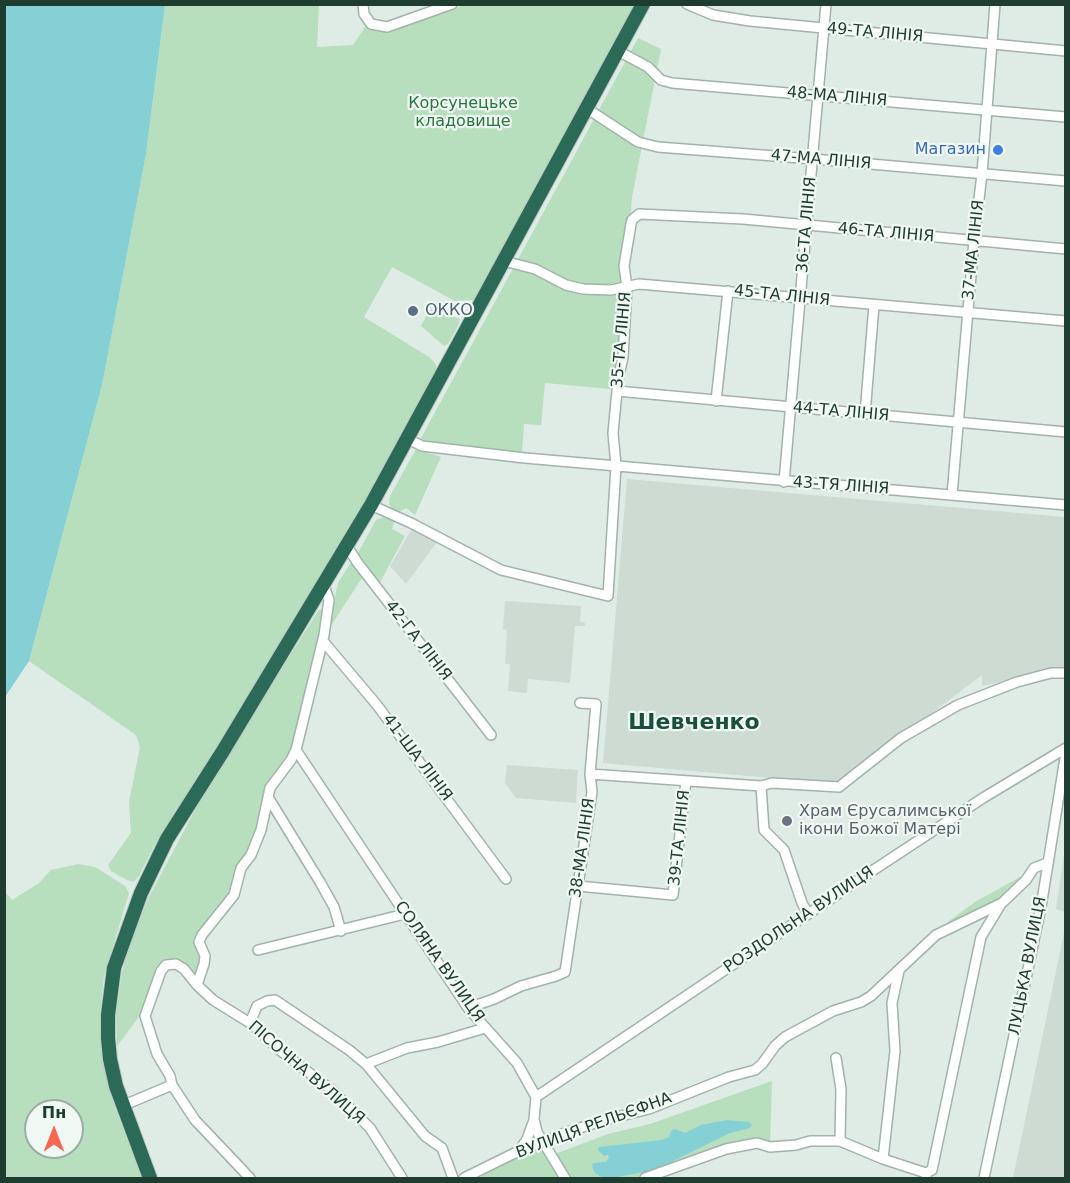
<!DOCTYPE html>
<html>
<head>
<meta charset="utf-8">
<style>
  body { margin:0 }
  #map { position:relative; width:1070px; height:1183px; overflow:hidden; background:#dfebe5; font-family:"DejaVu Sans",sans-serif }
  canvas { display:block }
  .frame { position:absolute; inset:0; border:6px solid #1f3c31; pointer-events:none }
  .north { position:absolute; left:24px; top:1099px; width:60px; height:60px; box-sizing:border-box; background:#f0f8f3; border:2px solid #9cada5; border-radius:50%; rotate:0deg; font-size:16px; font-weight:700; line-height:24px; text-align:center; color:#1f3c31 }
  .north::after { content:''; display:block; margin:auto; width:21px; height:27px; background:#f86850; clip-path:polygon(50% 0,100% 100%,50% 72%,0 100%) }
</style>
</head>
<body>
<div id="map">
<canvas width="1070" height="1183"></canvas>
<div class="frame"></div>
<div class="north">Пн</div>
</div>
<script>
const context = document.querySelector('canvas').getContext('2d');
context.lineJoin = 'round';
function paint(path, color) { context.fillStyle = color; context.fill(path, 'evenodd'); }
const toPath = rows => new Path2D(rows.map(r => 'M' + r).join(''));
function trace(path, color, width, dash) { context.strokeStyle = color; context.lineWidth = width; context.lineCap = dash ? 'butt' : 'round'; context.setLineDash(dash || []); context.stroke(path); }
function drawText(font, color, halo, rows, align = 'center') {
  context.font = font + ' "DejaVu Sans",sans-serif'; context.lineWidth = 4.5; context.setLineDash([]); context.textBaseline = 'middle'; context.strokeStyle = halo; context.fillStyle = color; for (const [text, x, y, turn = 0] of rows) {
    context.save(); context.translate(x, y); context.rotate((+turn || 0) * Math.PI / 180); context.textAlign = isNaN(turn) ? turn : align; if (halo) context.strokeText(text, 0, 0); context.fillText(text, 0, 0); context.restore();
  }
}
paint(toPath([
  [627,479,1065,517,1065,668,982,686,982,675,838,784,603,763],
  [412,529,437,542,406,584,390,566],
  [505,601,581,606,580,622,585,623,585,626,575,626,570,683,528,679,527,693,508,691,510,664,505,664,507,630,503,629],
  [507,765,578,770,576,803,516,798,505,783],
  [1065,848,1066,912,1065,912,1056,909],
  [1065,928,1065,1178,1013,1178]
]), '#cddbd3');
paint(toPath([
  [165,5,319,5,317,47,353,45,365,27,389,30,429,15,466,5,638,5,477,300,455,301,392,267,364,317,429,357,435,363,438,372,365,506,263,674,154,846,139,876,133,882,127,880,111,871,108,865,131,833,129,802,140,747,136,735,29,661,102,385,146,154],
  [638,38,661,49,632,197,618,380,610,389,545,383,541,425,524,424,522,454,434,444,420,440],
  [432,309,460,319,459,324,448,344,444,346,421,326,429,311],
  [416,449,441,457,415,515,406,508,398,513,392,510,389,503,390,496],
  [386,516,395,520,392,529,405,536,379,584,359,561,358,553,376,520],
  [350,564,356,565,364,575,328,630,338,583],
  [323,608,325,612,291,752,265,790,257,831,239,867,232,894,197,937,202,962,196,980,185,966,161,967,141,1014,117,1046,116,1015,122,972,132,938,149,897,205,791,318,611],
  [78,864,95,867,125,886,129,893,104,976,100,1014,102,1047,108,1082,116,1110,142,1178,7,1178,4,1165,4,891,12,900,39,883,51,870],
  [36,1111,72,1111,72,1147,36,1147],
  [1029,872,1001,901,943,930,949,921,975,902],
  [772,1081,770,1147,757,1143,645,1178,570,1178,555,1154,608,1134,650,1124],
  [531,1148,543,1148,561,1178,483,1178,481,1174]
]), '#b7debd');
paint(toPath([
  [5,4,165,5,146,154,102,385,29,661,5,697],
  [727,1120,749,1122,752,1125,749,1128,730,1133,655,1170,612,1178,602,1177,596,1174,593,1169,592,1164,594,1163,606,1162,609,1158,608,1155,604,1156,598,1150,599,1147,662,1140,669,1137,671,1131,675,1129,685,1133,701,1125]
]), '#84d0d4');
const minor = toPath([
  [363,4,364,14,371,24,387,27,452,4],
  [687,4,713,15,750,21,1066,51],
  [618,51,648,67,661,80,672,83,1066,117],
  [586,108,638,142,658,147,813,159,1066,181],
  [504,261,535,269,566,285,583,289,611,290,639,284,1066,321],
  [617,391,1066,432],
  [716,401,728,291],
  [865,414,874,305],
  [408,439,422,446,525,458,1066,505],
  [784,482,826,4],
  [952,495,974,241,982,174,995,4],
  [371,505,411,523,501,570,608,596,616,466,613,433,618,380,623,357,627,287,624,266,631,224,632,220,639,214,743,219,1066,249],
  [347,546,357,562,491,735],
  [323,641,377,705,506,879],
  [296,750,468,1008,517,1063,536,1097,534,1119,537,1132,565,1178],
  [590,774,761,786,772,783,839,787,901,738,958,705,1017,682,1051,673,1066,673],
  [761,786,764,830,784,850,802,903,808,914],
  [268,797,320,882,334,907,341,931],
  [578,886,673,895,686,781],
  [258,950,405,914],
  [197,985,204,964,205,956,199,942,202,935,234,895,241,868,251,855,261,830,270,788,291,760,296,750,324,635,329,600,324,585],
  [468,1008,494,999,521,986,556,976,565,972,592,792,590,774,596,704,580,703],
  [250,1023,257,1006,267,1001,275,1000,349,1050,366,1064,425,1136,442,1148,453,1178],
  [836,1058,841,1089,840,1141],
  [366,1064,407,1048,438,1042,485,1028],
  [536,1097,869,873,983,798,1066,748],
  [122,1106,172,1085],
  [521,1148,527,1139,534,1120],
  [883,1159,895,1051,892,1003,899,971],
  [926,1176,926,1173,932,1170,981,937,1001,904],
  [250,1178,195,1120,172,1085,170,1076,157,1054,145,1016,161,971,166,965,176,964,184,969,197,985,213,1000,250,1023,282,1052,333,1091,370,1128,402,1178],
  [464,1178,531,1145,545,1145,554,1137,570,1131,605,1120,649,1109,729,1077,755,1070,762,1064,775,1046,785,1037,833,1011,861,1002,871,996,936,935,1002,903,1026,880,1034,868,1047,863],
  [645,1178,726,1149,757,1143,770,1147,796,1145,810,1141,840,1141,883,1159,926,1173],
  [984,1178,1041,907,1066,752]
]);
const highway = toPath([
  [150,1178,116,1086,110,1059,108,1038,108,1015,114,968,141,893,167,839,223,751,371,505,643,4]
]);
trace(minor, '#a2b3ab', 12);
trace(highway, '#c0c8c5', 16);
trace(minor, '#fff', 9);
trace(highway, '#2a6a56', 14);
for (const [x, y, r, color] of [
  [998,150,6,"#3f7fe0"],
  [413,311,6,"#5c6f8a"],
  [787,821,6,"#6b7280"]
]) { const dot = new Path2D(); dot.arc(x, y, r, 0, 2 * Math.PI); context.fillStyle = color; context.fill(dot); trace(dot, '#f0f8f3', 2); }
drawText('16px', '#1f3c31', '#f0f8f3', [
  ["49-ТА ЛІНІЯ",875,33,5],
  ["48-МА ЛІНІЯ",837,97,5],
  ["47-МА ЛІНІЯ",821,160,5],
  ["36-ТА ЛІНІЯ",807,225,-85],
  ["46-ТА ЛІНІЯ",886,233,5],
  ["37-МА ЛІНІЯ",974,250,-84],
  ["45-ТА ЛІНІЯ",782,296,6],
  ["35-ТА ЛІНІЯ",622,340,-85],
  ["44-ТА ЛІНІЯ",841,412,5],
  ["43-ТЯ ЛІНІЯ",841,486,4],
  ["42-ГА ЛІНІЯ",418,641,52],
  ["41-ША ЛІНІЯ",417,758,53],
  ["39-ТА ЛІНІЯ",680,838,-84],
  ["38-МА ЛІНІЯ",583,848,-82],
  ["РОЗДОЛЬНА ВУЛИЦЯ",799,920,-34],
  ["СОЛЯНА ВУЛИЦЯ",439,962,55],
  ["ЛУЦЬКА ВУЛИЦЯ",1028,966,-79],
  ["ПІСОЧНА ВУЛИЦЯ",306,1073,41],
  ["ВУЛИЦЯ РЕЛЬЄФНА",594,1126,-20]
]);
drawText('16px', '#28753e', '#f0f8f3', [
  ["Корсунецьке",463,104],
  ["кладовище",463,122]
]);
drawText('16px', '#366cbe', '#f0f8f3', [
  ["Магазин",986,150]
], 'right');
drawText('16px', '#4e5e75', '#f0f8f3', [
  ["ОККО",425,311]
], 'left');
drawText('16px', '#5b616d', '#f0f8f3', [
  ["Храм Єрусалимської",799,812],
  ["ікони Божої Матері",799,830]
], 'left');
drawText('bold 22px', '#1b4f3d', '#f0f8f3', [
  ["Шевченко",694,723]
]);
</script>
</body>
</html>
